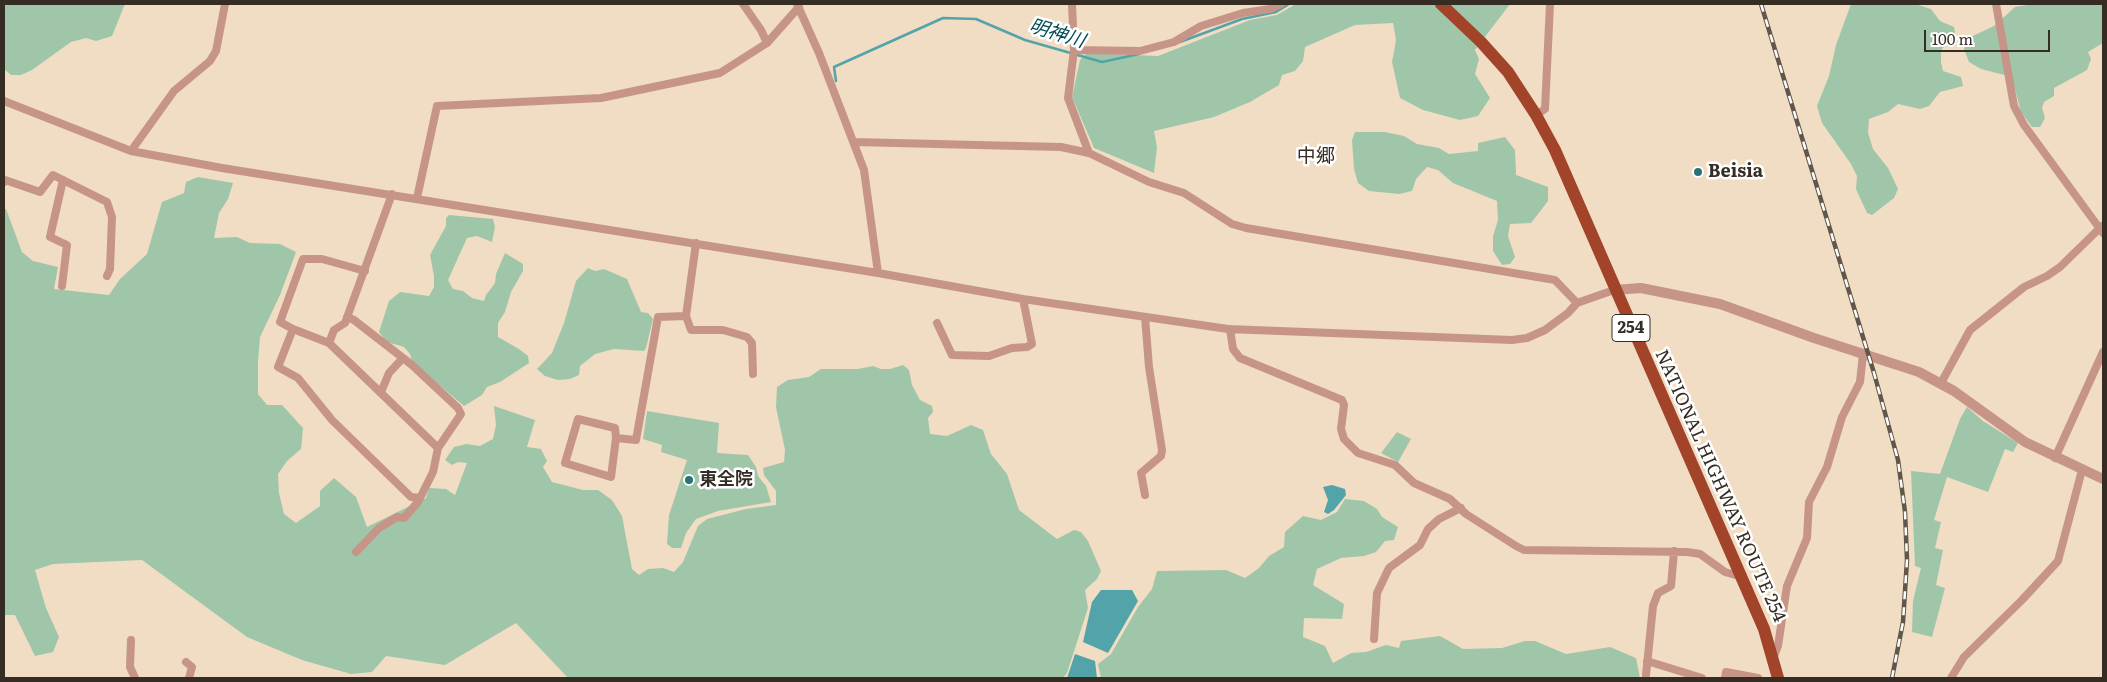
<!DOCTYPE html>
<html>
<head>
<meta charset="utf-8">
<style>
  body { margin:0 }
  #map { position:relative; width:2107px; height:682px; overflow:hidden; background:#f0ddc3; font-family:Literata,serif }
  canvas { display:block }
  .frame { position:absolute; inset:0; border:5px solid #352d24; pointer-events:none }
  .scale { position:absolute; left:1924px; top:30px; width:126px; height:22px; box-sizing:border-box; border:2px solid #352d24; border-top:0; padding-left:6px; font-size:15px; line-height:18px; white-space:nowrap; color:#352d24; -webkit-text-stroke:4px #fff; paint-order:stroke }
</style>
</head>
<body>
<div id="map">
<canvas width="2107" height="682"></canvas>
<div class="frame"></div>
<div class="scale">100 m</div>
</div>
<script>
const context = document.querySelector('canvas').getContext('2d');
context.lineJoin = 'round';
function paint(path, color) { context.fillStyle = color; context.fill(path, 'evenodd'); }
const toPath = rows => new Path2D(rows.map(r => 'M' + r).join(''));
function trace(path, color, width, dash) { context.strokeStyle = color; context.lineWidth = width; context.lineCap = dash ? 'butt' : 'round'; context.setLineDash(dash || []); context.stroke(path); }
function drawText(font, color, halo, rows, align = 'center') {
  context.font = font + ' Literata,"Noto Sans JP",serif'; context.lineWidth = 5; context.setLineDash([]); context.textBaseline = 'middle'; context.strokeStyle = halo; context.fillStyle = color; for (const [text, x, y, turn = 0] of rows) {
    context.save(); context.translate(x, y); context.rotate((+turn || 0) * Math.PI / 180); context.textAlign = isNaN(turn) ? turn : align; if (halo) context.strokeText(text, 0, 0); context.fillText(text, 0, 0); context.restore();
  }
}
paint(toPath([
  [4,4,125,4,112,36,96,41,86,38,71,42,32,70,21,75,11,75,4,69],
  [1296,4,1510,4,1475,50,1479,59,1475,74,1490,98,1478,116,1460,120,1423,110,1400,98,1392,62,1396,40,1393,23,1355,25,1305,47,1303,61,1295,71,1282,75,1279,85,1250,102,1214,117,1154,131,1157,147,1154,173,1094,148,1072,97,1080,60,1087,53,1158,56,1250,20,1277,15],
  [1851,4,1915,4,1931,9,1940,21,1954,27,1957,43,1946,45,1941,50,1941,62,1943,71,1961,77,1963,86,1940,92,1929,106,1920,109,1898,104,1888,112,1869,119,1868,133,1873,149,1888,168,1898,189,1894,198,1872,215,1867,213,1856,189,1857,176,1851,164,1822,123,1817,106,1829,76,1836,45],
  [2034,4,2103,4,2103,43,2088,52,2091,59,2087,70,2054,88,2054,96,2044,102,2042,108,2045,118,2040,127,2032,127,2021,112,2012,77,1981,69,1969,62,1964,49,1966,39,1994,26,2015,7],
  [1355,132,1385,132,1404,136,1417,144,1439,148,1449,154,1478,151,1478,143,1505,137,1515,150,1516,175,1548,187,1548,201,1531,223,1510,224,1508,236,1515,257,1510,264,1502,265,1493,251,1493,236,1498,220,1497,201,1453,183,1438,170,1427,167,1416,179,1412,191,1399,194,1369,191,1358,183,1354,169,1352,140],
  [198,177,233,183,228,199,219,213,214,238,237,237,250,243,280,244,296,252,280,295,260,337,258,362,258,394,267,405,282,405,303,428,301,449,287,461,278,474,279,493,284,514,296,523,320,506,320,491,334,478,356,497,367,527,426,498,429,488,446,489,455,495,467,463,458,462,452,465,445,460,454,447,466,444,480,446,493,439,496,425,494,406,535,420,527,447,541,449,547,461,543,467,552,482,583,490,598,490,612,500,622,516,632,569,639,575,648,569,663,568,674,572,683,562,698,526,707,519,746,509,776,505,776,491,764,475,763,468,784,462,785,450,776,407,777,387,788,380,809,377,821,369,858,369,873,366,881,369,890,369,903,365,909,370,912,385,920,400,932,406,933,412,928,418,930,434,947,436,971,425,983,430,991,454,1007,474,1019,510,1057,539,1074,530,1081,532,1088,541,1101,571,1097,579,1085,590,1088,608,1067,673,1063,678,568,678,516,623,445,665,386,656,372,672,351,674,302,660,247,637,142,560,53,564,35,570,46,608,59,637,53,652,35,656,15,615,4,615,4,209,6,209,22,252,33,261,58,267,54,289,109,295,120,279,147,254,162,202,184,193,186,182],
  [449,215,493,219,495,227,492,242,477,236,467,238,448,280,453,289,463,291,472,298,484,301,486,295,495,283,496,274,505,253,523,264,523,271,511,292,505,312,498,323,498,337,519,349,528,356,529,363,500,382,487,387,482,395,464,406,412,362,410,354,404,347,387,342,379,332,389,301,400,292,429,296,434,287,434,276,430,255,446,226,446,218],
  [588,268,595,271,604,269,627,279,641,312,648,313,653,319,646,348,644,351,614,349,595,354,580,366,579,375,570,379,558,380,545,376,537,369,552,353,564,323,576,281],
  [1967,407,1983,421,2018,443,2013,452,2005,449,1988,492,1947,477,1934,520,1941,522,1935,548,1943,550,1936,585,1945,588,1932,637,1912,632,1913,601,1921,568,1915,566,1911,471,1940,474,1960,419],
  [647,411,719,423,717,453,748,455,756,467,758,476,766,486,771,502,718,511,696,519,686,533,681,548,672,548,667,544,669,515,687,460,661,452,662,445,643,439],
  [1397,432,1411,439,1398,462,1381,453],
  [1345,499,1364,501,1377,509,1382,517,1398,527,1394,540,1385,541,1376,552,1364,556,1341,558,1317,569,1313,585,1344,604,1342,619,1304,618,1303,637,1325,646,1333,663,1351,653,1366,652,1386,645,1399,648,1401,641,1440,636,1463,649,1502,648,1525,641,1535,641,1566,654,1610,647,1636,658,1640,678,1101,678,1098,664,1111,654,1138,607,1152,589,1157,571,1226,570,1245,578,1259,568,1269,556,1284,547,1285,532,1303,516,1321,520,1337,512]
]), '#a0c6aa');
paint(toPath([
  [1332,485,1345,489,1346,495,1334,510,1328,514,1324,512,1328,500,1323,487],
  [1101,590,1132,590,1138,601,1108,653,1083,642,1092,602],
  [1075,654,1095,661,1097,678,1067,678]
]), '#52a4a9');
trace(toPath([
  [1180,42,1242,19,1276,12,1289,4],
  [836,81,834,67,943,18,976,19,1025,40,1102,62,1139,54]
]), '#52a4a9', 2.5);
trace(toPath([
  [743,4,761,30,767,43],
  [797,4,819,53,864,170,878,273],
  [1072,4,1074,50,1068,98,1089,153],
  [1996,4,2014,106,2024,125,2103,233],
  [1074,50,1140,51,1174,42,1201,26,1243,13,1270,9,1281,4],
  [4,101,131,151,222,168,878,273,1023,299,1228,329,1512,340,1527,338,1545,330,1568,313,1577,303,1614,290],
  [1536,115,1545,109,1550,4],
  [854,142,1061,147,1089,153,1149,182,1184,193,1232,224,1246,228,1555,280,1577,303],
  [131,151,174,91,210,61,216,51,225,4],
  [4,182,5,180,40,192,53,175,107,202,112,217,110,269,107,276],
  [417,198,437,106,601,98,720,73,767,43,799,7],
  [62,286,67,245,50,237,63,180],
  [686,316,691,330,723,330,747,337,752,343,753,374],
  [347,317,354,320,412,365,458,408,461,414,438,448,433,472,418,502,404,518,397,517,379,528,356,552],
  [1145,317,1149,367,1162,450,1161,456,1141,473,1145,495],
  [937,323,952,355,989,356,1012,348,1027,347,1032,344,1023,299],
  [293,329,280,322,303,259,322,259,365,271],
  [1230,329,1233,349,1240,358,1342,400,1344,405,1341,429,1344,439,1358,453,1395,465,1414,483,1450,499,1466,514,1516,546,1524,550,1687,552,1700,554,1725,572,1742,577],
  [329,343,334,330,345,323,392,194],
  [1941,383,1970,330,2024,287,2047,276,2060,267,2102,226],
  [381,392,389,373,402,359],
  [616,438,615,428,578,419,565,463,611,477,616,438,636,440,658,317,686,316,696,243],
  [2055,458,2103,352],
  [420,498,411,497,332,420,298,378,278,367,293,329,329,343,438,448],
  [1374,639,1377,593,1389,568,1420,545,1428,529,1439,519,1461,508],
  [131,640,130,667,135,678],
  [1774,656,1778,646,1787,586,1807,538,1809,502,1827,467,1842,417,1860,382,1863,354],
  [1647,661,1702,678],
  [186,662,192,667,189,678],
  [1646,675,1653,606,1658,593,1671,586,1674,551],
  [1725,678,1726,672,1758,678],
  [1951,678,1964,657,2022,600,2058,561,2082,470]
]), '#c69587', 8);
trace(toPath([
  [1614,290,1641,288,1720,304,1814,338,1919,372,1954,391,2025,442,2103,479]
]), '#c69587', 10);
trace(toPath([
  [1441,4,1481,42,1508,72,1536,115,1555,150,1764,629,1778,678]
]), '#a2442a', 12);
const rail = toPath([
  [1761,4,1874,373,1898,460,1905,512,1907,560,1903,622,1892,678]
]);
trace(rail, '#615649', 4.5);
trace(rail, '#fff', 2.5, [8]);
for (const [x, y, r, color] of [
  [1698,172,5,"#297377"],
  [689,480,5,"#297377"]
]) { const dot = new Path2D(); dot.arc(x, y, r, 0, 2 * Math.PI); context.fillStyle = color; context.fill(dot); trace(dot, '#fff', 2); }
for (const [x, y, w] of [
  [1631,328,38]
]) { const box = new Path2D(); box.roundRect(x - w / 2, y - 13.5, w, 27, 4); context.fillStyle = '#fff'; context.fill(box); trace(box, '#352d24', 1); }
drawText('bold 16px', '#352d24', null, [
  ["254",1631,328]
]);
drawText('bold 18px', '#352d24', '#fff', [
  ["Beisia",1708,172],
  ["東全院",699,480]
], 'left');
drawText('18px', '#352d24', '#fff', [
  ["NATIONAL HIGHWAY ROUTE 254",1720,486,66]
]);
drawText('italic 19px', '#014f54', '#fff', [
  ["明神川",1057,34,17]
]);
drawText('19px', '#352d24', '#fff', [
  ["中郷",1316,156]
]);
</script>
</body>
</html>
